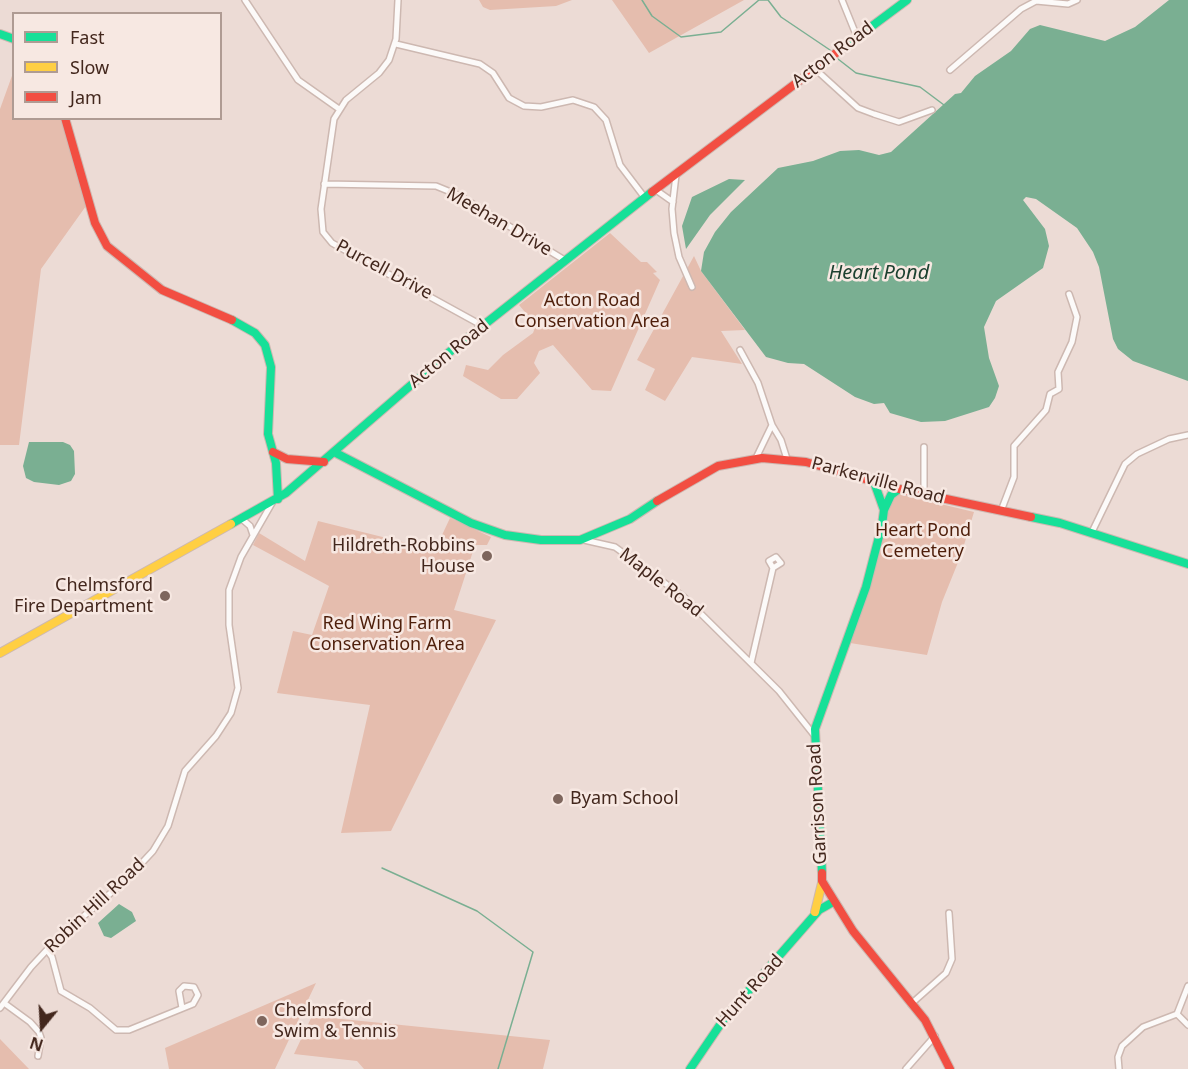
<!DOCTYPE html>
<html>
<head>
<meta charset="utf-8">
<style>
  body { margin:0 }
  #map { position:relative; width:1188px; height:1069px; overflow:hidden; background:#ecdbd5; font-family:"Noto Sans",sans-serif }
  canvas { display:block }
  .legend { position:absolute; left:12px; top:12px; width:210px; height:108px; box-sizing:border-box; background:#f7e8e2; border:2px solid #af9b93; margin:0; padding:8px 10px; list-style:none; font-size:18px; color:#43271d }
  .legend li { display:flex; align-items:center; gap:12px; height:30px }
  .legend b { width:30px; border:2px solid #af9b93 }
  .north { position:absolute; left:12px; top:997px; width:60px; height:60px; -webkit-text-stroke:4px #f7e8e2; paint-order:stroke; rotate:198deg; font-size:16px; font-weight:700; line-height:24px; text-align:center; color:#43271d }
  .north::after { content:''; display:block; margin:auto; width:21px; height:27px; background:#43271d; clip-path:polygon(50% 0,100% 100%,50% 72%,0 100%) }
</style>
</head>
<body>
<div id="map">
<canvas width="1188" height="1069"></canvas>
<ul class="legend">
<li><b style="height:8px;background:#16e098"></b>Fast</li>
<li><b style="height:8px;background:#ffcf43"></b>Slow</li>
<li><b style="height:8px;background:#f24e42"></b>Jam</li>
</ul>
<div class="north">N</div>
</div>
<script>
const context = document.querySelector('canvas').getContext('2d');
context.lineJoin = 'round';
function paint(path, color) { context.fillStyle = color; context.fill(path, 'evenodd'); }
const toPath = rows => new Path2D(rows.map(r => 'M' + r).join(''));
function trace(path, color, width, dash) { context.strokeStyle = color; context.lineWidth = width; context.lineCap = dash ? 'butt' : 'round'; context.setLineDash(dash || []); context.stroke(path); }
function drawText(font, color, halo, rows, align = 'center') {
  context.font = font + ' "Noto Sans",sans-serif'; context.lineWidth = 5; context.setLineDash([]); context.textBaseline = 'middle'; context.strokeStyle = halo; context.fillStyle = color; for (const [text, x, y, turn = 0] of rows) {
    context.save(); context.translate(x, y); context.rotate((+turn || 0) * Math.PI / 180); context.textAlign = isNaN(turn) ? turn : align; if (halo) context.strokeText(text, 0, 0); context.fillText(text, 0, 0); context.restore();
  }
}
paint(toPath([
  [479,0,572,0,556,6,490,10,483,7],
  [612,0,744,0,649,53],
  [13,73,14,118,62,119,86,206,41,269,19,445,0,445,0,109],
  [610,233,641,262,647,262,657,272,653,273,660,280,611,391,592,390,553,345,539,351,534,363,540,373,517,399,501,399,463,376,466,365,488,370,503,355,533,333,536,325,519,305],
  [694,256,701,271,745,330,721,331,742,364,692,357,665,401,645,390,655,369,637,360],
  [899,494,974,512,961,555,942,602,927,655,850,643,873,574,889,509,893,498],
  [450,518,491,537,487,545,475,545,454,610,496,620,391,831,341,833,370,705,277,693,293,631,312,635,329,586,253,545,259,533,305,561,318,521,435,550],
  [316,983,275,1069,169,1069,165,1048],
  [312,1016,550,1040,543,1069,364,1069,357,1061,294,1054],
  [0,1039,29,1069,0,1069]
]), '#e5bdae');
paint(toPath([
  [1169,0,1188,0,1188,381,1133,361,1118,349,1113,339,1099,267,1093,252,1077,228,1036,199,1026,197,1023,200,1045,229,1049,246,1043,268,996,301,984,327,989,358,999,386,995,398,989,407,945,421,921,422,890,413,884,403,874,404,855,397,804,364,788,363,766,357,701,271,704,252,715,232,731,212,778,168,813,161,840,151,859,150,879,155,891,152,955,94,961,93,975,76,1011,51,1030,29,1040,25,1105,41,1135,27],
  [729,179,745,180,710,215,686,249,682,226,692,197],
  [29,442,63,442,70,445,74,451,75,474,71,481,59,485,34,482,26,478,23,466],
  [119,904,132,912,136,921,111,938,104,936,98,923]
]), '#7aaf92');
trace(toPath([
  [642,0,652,16,681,37,721,32,759,0],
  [759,0,768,0,781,17,830,50],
  [838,59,856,73,920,87,944,105],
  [382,868,477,911,533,952,498,1069]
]), '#7aaf92', 1.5);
const street = toPath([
  [245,0,298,80,339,109],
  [398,0,396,39,389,60,379,73,346,100,334,119,321,209,323,232,332,243,483,326],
  [842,0,857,37],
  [396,44,480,64,493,73,509,98,524,106,541,107,573,100,594,107,606,120,620,165,645,198],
  [814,68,858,108,874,114,899,122,932,110],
  [950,70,1021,9,1036,1,1068,4,1077,0],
  [676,175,672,209,674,233,679,257,692,287],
  [324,184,436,186,458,195,566,261],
  [656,190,673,202],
  [740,350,758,383,772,425,781,440,787,459],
  [756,458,772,425],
  [924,495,924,447],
  [1001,511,1014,477,1014,446,1046,410,1050,394,1059,389,1058,372,1072,342,1077,317,1069,294],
  [242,519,250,526,253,535],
  [1092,532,1125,464,1137,454,1169,439,1188,435],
  [584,540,615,547,684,597,779,691,814,735],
  [751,663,773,568,781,563,776,557,769,561,773,568],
  [47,950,52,957,61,991,90,1008,116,1030,129,1030,193,1004,198,995,194,987,184,986,179,991,182,1008],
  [4,1003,30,1022,39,1032,41,1038,38,1056],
  [911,1004,946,973,952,959,949,913],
  [0,1008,31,967,58,938,126,880,153,851,168,826,185,771,216,736,231,713,238,688,229,625,229,590,241,557,272,503],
  [1177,1014,1188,1025],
  [906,1069,935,1036],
  [1119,1069,1118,1057,1122,1046,1143,1027,1177,1014,1188,986]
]);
const fast = toPath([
  [0,34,14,39],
  [840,50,907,0],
  [232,320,255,333,265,345,271,367,268,434,276,463,278,499],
  [334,452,471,523,505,535,541,540,580,540,630,519,657,501],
  [884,510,891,495,899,489],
  [1031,517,1060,523,1188,564],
  [231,524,286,493,447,354,652,192],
  [822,873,815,729,866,587,882,525,884,510,874,482],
  [690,1069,724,1019,819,910,833,902]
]);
const slow = toPath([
  [0,653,231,524],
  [815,912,822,883]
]);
const jam = toPath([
  [65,118,95,223,107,246,162,290,232,320],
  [652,192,840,50],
  [273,452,287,459,324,462],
  [657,501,718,466,762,458,806,462,899,489,1031,517],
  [822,873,822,881,853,931,925,1020,950,1069]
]);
trace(street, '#cdb8b1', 8);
trace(fast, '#cdb8b1', 10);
trace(slow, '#cdb8b1', 10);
trace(jam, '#cdb8b1', 10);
trace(street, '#fcfaf9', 5);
trace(fast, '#16e098', 8);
trace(slow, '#ffcf43', 8);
trace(jam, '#f24e42', 8);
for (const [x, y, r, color] of [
  [487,556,6,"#7e665d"],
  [165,596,6,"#7e665d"],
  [558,799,6,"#7e665d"],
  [262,1021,6,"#7e665d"]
]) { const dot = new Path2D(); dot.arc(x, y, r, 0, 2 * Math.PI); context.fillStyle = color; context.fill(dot); trace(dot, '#f7e8e2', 2); }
drawText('18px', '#43271d', '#f7e8e2', [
  ["Acton Road",833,55,-37],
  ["Meehan Drive",499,222,30],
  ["Purcell Drive",384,270,28],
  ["Acton Road",449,354,-39],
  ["Parkerville Road",878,481,15],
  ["Maple Road",661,583,38],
  ["Garrison Road",818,804,-93],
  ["Robin Hill Road",95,906,-43],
  ["Hunt Road",750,991,-48]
]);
drawText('18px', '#4e1e0a', '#f7e8e2', [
  ["Acton Road",592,301],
  ["Conservation Area",592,322],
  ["Heart Pond",923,531],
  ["Cemetery",923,552],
  ["Red Wing Farm",387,624],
  ["Conservation Area",387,645]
]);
drawText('18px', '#43271d', '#f7e8e2', [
  ["Hildreth-Robbins",475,546],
  ["House",475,567],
  ["Chelmsford",153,586],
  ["Fire Department",153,607],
  ["Byam School",570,799,"left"],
  ["Chelmsford",274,1011,"left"],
  ["Swim & Tennis",274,1032,"left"]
], 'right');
drawText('italic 20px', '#1c4130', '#f7e8e2', [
  ["Heart Pond",879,273]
]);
</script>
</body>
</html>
